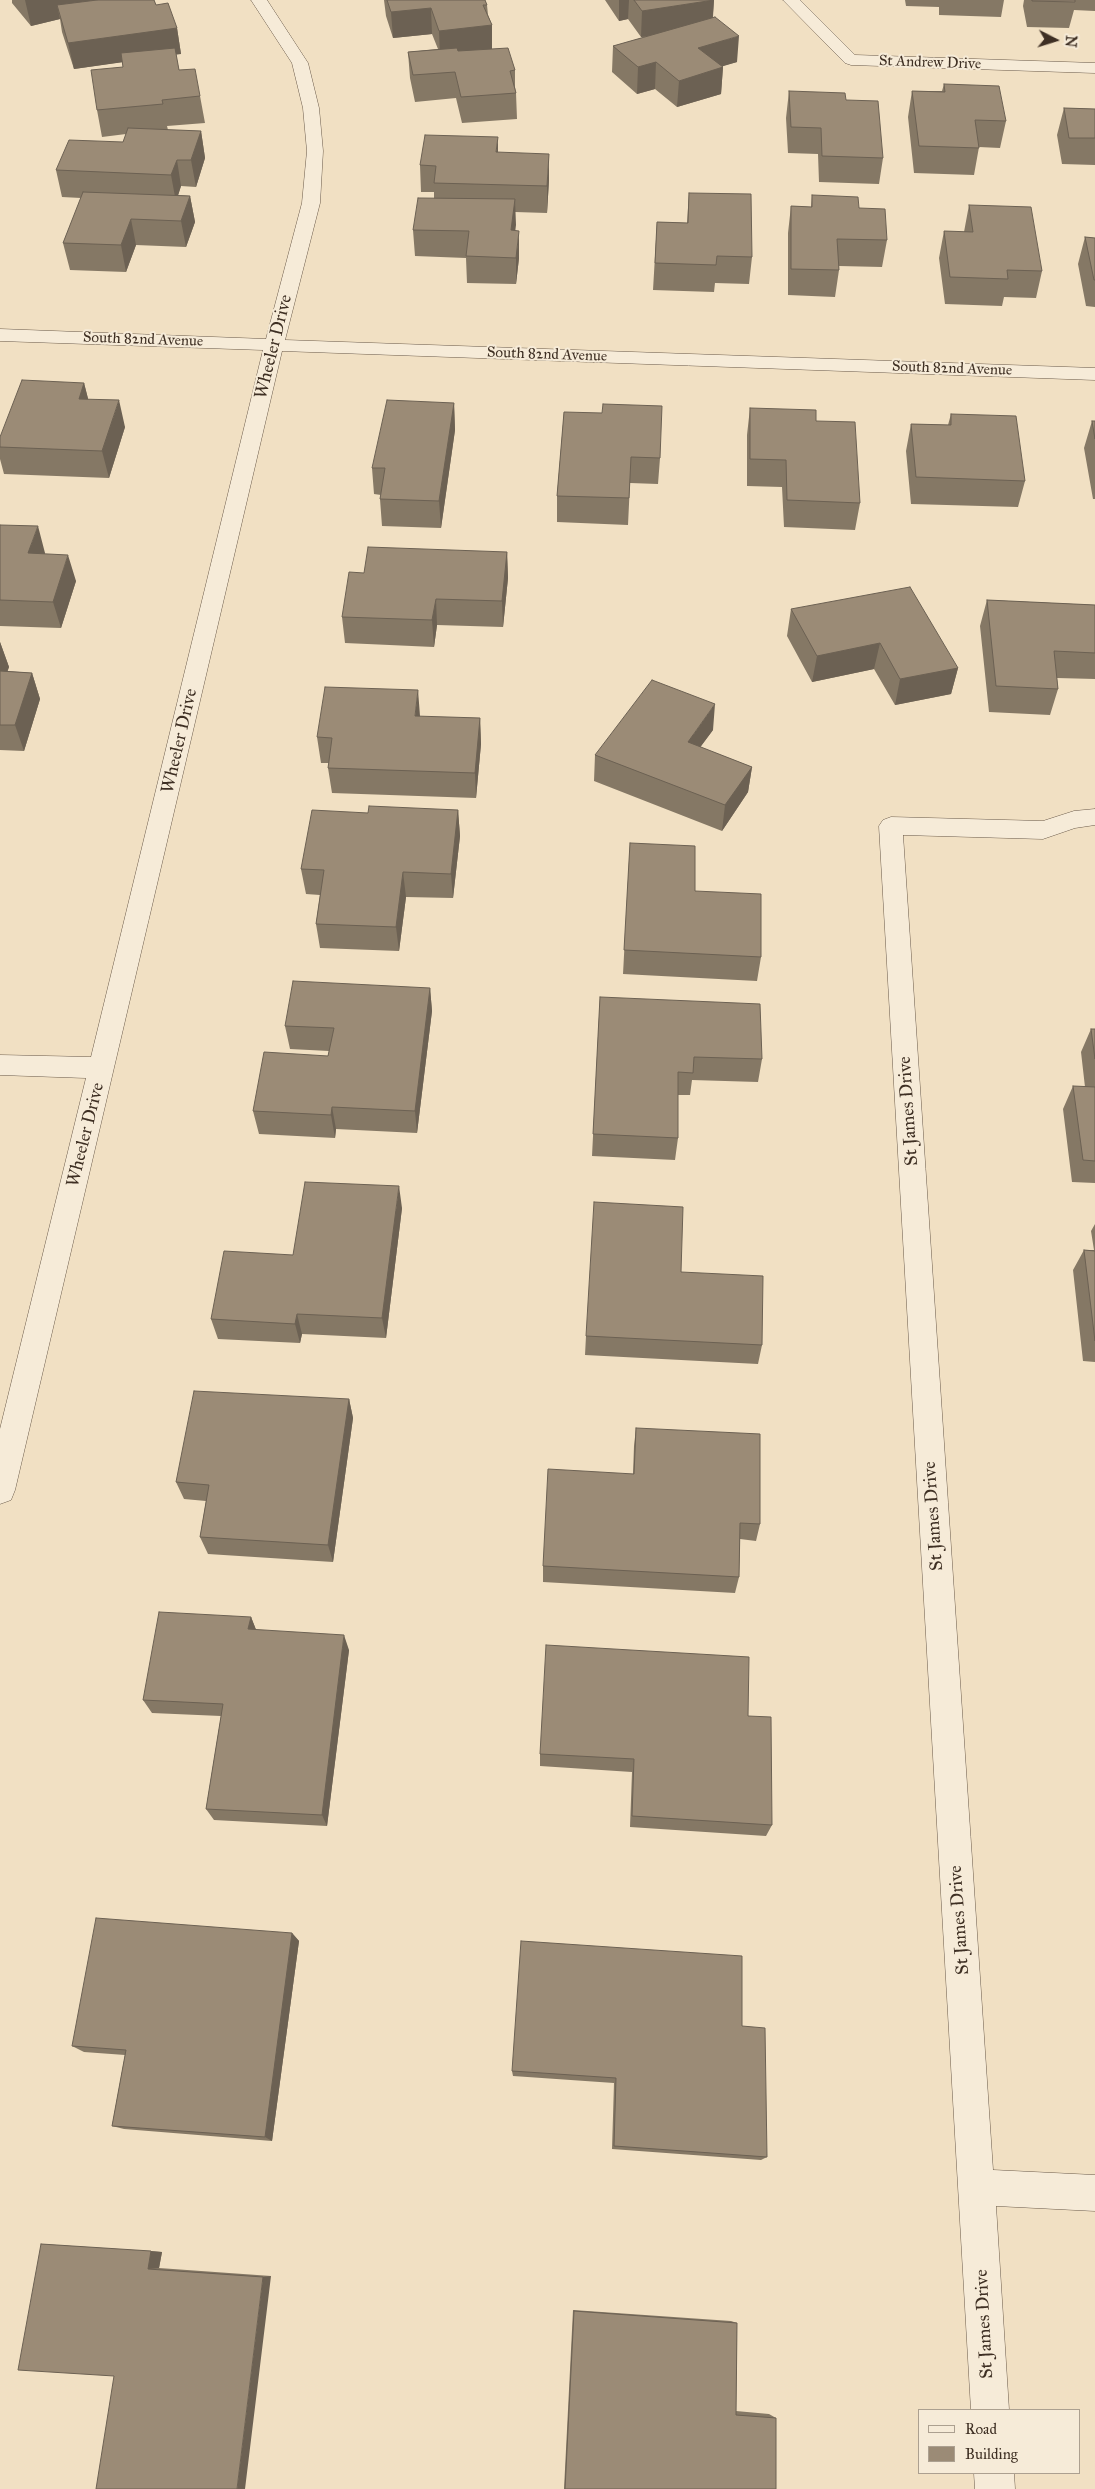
<!DOCTYPE html>
<html>
<head>
<meta charset="utf-8">
<style>
  body { margin:0 }
  #map { position:relative; width:1095px; height:2489px; overflow:hidden; background:#f1e0c3; font-family:"IM FELL Great Primer",serif }
  canvas { display:block }
  .legend { position:absolute; left:918px; top:2409px; width:162px; height:65px; box-sizing:border-box; background:#f6ebd8; border:1px solid #aca090; margin:0; padding:6px 9px; list-style:none; font-size:15px; color:#3e2f23 }
  .legend li { display:flex; align-items:center; gap:10px; height:25px }
  .legend b { width:25px; border:1px solid #aca090 }
  .north { position:absolute; left:1030px; top:15px; width:50px; height:50px; -webkit-text-stroke:4px #f6ebd8; paint-order:stroke; rotate:95deg; font-size:14px; font-weight:700; line-height:20px; text-align:center; color:#3e2f23 }
  .north::after { content:''; display:block; margin:auto; width:18px; height:22px; background:#3e2f23; clip-path:polygon(50% 0,100% 100%,50% 72%,0 100%) }
</style>
</head>
<body>
<div id="map">
<canvas width="1095" height="2489"></canvas>
<ul class="legend">
<li><b style="height:6px;background:#f6ebd8"></b>Road</li>
<li><b style="height:14px;background:#9b8b76"></b>Building</li>
</ul>
<div class="north">N</div>
</div>
<script>
const context = document.querySelector('canvas').getContext('2d');
context.lineJoin = 'round';
const toPath = rows => new Path2D(rows.map(r => 'M' + r).join(''));
function trace(path, color, width, dash) { context.strokeStyle = color; context.lineWidth = width; context.lineCap = dash ? 'butt' : 'round'; context.setLineDash(dash || []); context.stroke(path); }
function paint(path, color) { context.fillStyle = color; context.fill(path, 'evenodd'); }
function drawText(font, color, halo, rows, align = 'center') {
  context.font = font + ' "IM FELL Great Primer",serif'; context.lineWidth = 4; context.setLineDash([]); context.textBaseline = 'middle'; context.strokeStyle = halo; context.fillStyle = color; for (const [text, x, y, turn = 0] of rows) {
    context.save(); context.translate(x, y); context.rotate((+turn || 0) * Math.PI / 180); context.textAlign = isNaN(turn) ? turn : align; if (halo) context.strokeText(text, 0, 0); context.fillText(text, 0, 0); context.restore();
  }
}
const street = toPath([
  [251,0,267,0,308,63,319,108,323,151,320,203,285,340,1095,368,1095,380,282,351,15,1490,11,1500,0,1504,0,1429,86,1078,0,1075,0,1055,91,1057,263,350,0,341,0,329,266,339,302,203,307,151,303,108,292,63,251,0],
  [783,0,800,0,855,55,1095,63,1095,73,851,65,845,63,783,0],
  [1095,809,1095,825,1075,828,1043,839,903,835,993,2170,1095,2175,1095,2211,996,2206,1009,2410,971,2410,879,826,883,820,891,817,1043,821,1074,811,1095,809],
  [974,2473,1014,2473,1015,2489,975,2489,974,2473]
]);
trace(street, '#6b5b4b', 1);
paint(street, '#f6ebd8');
paint(toPath([
  [12,0,154,0,156,5,177,28,181,54,176,54,179,70,200,96,205,123,167,126,168,130,201,131,205,158,196,187,181,186,178,195,190,196,195,222,186,247,136,245,126,272,70,270,63,243,81,198,62,197,56,170,123,142,126,134,102,137,97,110,123,67,122,62,74,69,62,32,60,19,31,26,12,3],
  [384,0,485,0,487,5,488,15,492,25,492,49,515,70,515,87,516,93,517,119,462,123,456,98,415,102,410,78,408,52,438,49,432,34,393,38,386,16],
  [605,0,714,0,713,17,737,62,722,66,723,67,721,94,677,107,655,89,637,94,612,72,613,46,645,37,641,37,628,19,619,21],
  [905,0,1004,0,1001,17,939,15,939,7,906,6],
  [1024,0,1095,0,1095,11,1074,10,1069,28,1027,27,1023,6],
  [944,84,1006,121,1000,148,979,147,974,175,914,173,908,117,912,91,942,91],
  [789,91,846,100,883,158,879,184,819,182,818,154,788,153,786,118],
  [1064,108,1095,109,1095,165,1062,164,1057,135],
  [498,152,549,180,547,213,515,212,515,231,519,258,516,284,467,283,466,258,415,256,413,230,434,198,434,192,421,192,420,165],
  [689,193,752,257,749,284,715,283,714,292,653,290,657,222,687,223],
  [812,195,859,208,887,240,882,267,839,266,839,270,835,297,788,295,788,233,791,206,811,207],
  [969,205,1042,271,1036,298,1004,297,1002,306,945,304,939,258,944,231,964,232],
  [1085,237,1095,238,1095,307,1086,306,1078,264],
  [84,383,88,399,125,427,109,478,4,474,0,459,0,437],
  [454,403,455,430,441,528,382,526,380,499,381,495,374,494,372,468],
  [750,408,816,421,860,503,855,530,784,527,782,487,747,486,747,435],
  [564,412,660,458,658,484,630,483,628,525,557,522,557,496],
  [951,414,1025,481,1018,507,911,504,906,451,911,424,948,425],
  [1092,421,1095,421,1095,499,1093,499,1084,448],
  [0,525,45,553,45,554,76,581,61,628,0,626],
  [507,552,508,578,503,627,437,625,434,647,345,643,342,617,364,573],
  [987,600,1095,605,1095,679,1057,678,1058,689,1050,715,989,712,980,626],
  [791,609,958,668,951,694,895,705,874,669,812,682,787,636],
  [0,642,9,667,7,671,32,673,40,699,24,751,0,750],
  [420,717,480,718,481,744,476,798,332,793,328,768,329,763,321,763,317,737],
  [713,730,700,747,752,767,748,792,722,831,594,781,595,755],
  [458,810,460,836,453,898,406,897,399,951,320,948,316,924,320,895,306,894,301,869,368,813],
  [630,843,695,891,761,957,757,981,623,974],
  [430,988,432,1011,417,1133,336,1129,335,1138,259,1134,253,1111,328,1056,329,1051,290,1049,285,1026],
  [600,997,762,1059,758,1082,692,1080,690,1095,678,1095,678,1138,675,1160,592,1156],
  [1091,1029,1095,1029,1095,1183,1072,1182,1063,1109,1073,1086,1085,1087,1081,1052],
  [402,1208,386,1338,302,1334,300,1343,218,1339,211,1319,293,1255],
  [1095,1224,1095,1362,1083,1361,1073,1270,1084,1250,1094,1250,1091,1231],
  [681,1272,762,1345,758,1364,585,1355,586,1336],
  [349,1399,353,1418,333,1562,208,1554,200,1537,206,1501,184,1499,176,1482],
  [636,1428,760,1524,756,1541,740,1539,739,1577,735,1593,543,1582,543,1566,633,1474,634,1446],
  [251,1617,256,1630,349,1650,327,1826,214,1820,206,1809,221,1716,152,1713,143,1700],
  [748,1716,772,1825,766,1836,630,1827,632,1772,540,1766,540,1754],
  [292,1933,299,1941,272,2141,124,2129,112,2126,125,2055,84,2052,72,2046],
  [742,2026,767,2157,761,2160,612,2149,614,2083,513,2076,512,2071],
  [41,2244,162,2252,159,2268,271,2276,114,2376],
  [573,2310,731,2321,737,2323,736,2411,769,2414,776,2418,776,2489,564,2489]
]), '#857865');
paint(toPath([
  [25,0,126,0,57,5,60,19,31,26],
  [619,0,629,0,628,19,619,21],
  [714,0,712,26,641,37,642,11],
  [431,8,432,34,393,38,391,12],
  [492,25,492,51,440,57,439,31],
  [177,28,181,54,74,69,68,43],
  [739,36,737,62,697,74,698,48],
  [656,62,655,89,637,94,638,67],
  [723,67,721,94,677,107,679,81],
  [201,131,205,158,196,187,191,160],
  [498,137,498,164,496,152],
  [549,154,549,180,547,213,547,186],
  [177,160,181,186,176,202,171,175],
  [190,196,195,222,186,247,181,221],
  [515,199,516,225,512,257,511,230],
  [131,219,136,245,126,272,121,245],
  [519,231,519,258,516,284,516,258],
  [84,383,91,410,79,399],
  [119,400,125,427,109,478,102,451],
  [454,403,455,430,441,528,439,501],
  [38,526,45,553,36,580,28,553],
  [507,552,508,578,503,627,502,601],
  [68,555,76,581,61,628,53,602],
  [436,599,437,625,434,647,432,620],
  [0,642,9,667,0,694],
  [880,643,874,669,812,682,817,656],
  [958,668,951,694,895,705,900,679],
  [32,673,40,699,24,751,15,725],
  [418,690,420,716,417,742,415,716],
  [715,704,713,730,685,768,688,742],
  [480,718,481,744,476,798,475,773],
  [752,767,748,792,722,831,725,805],
  [458,810,460,836,453,898,451,874],
  [403,872,406,897,399,951,396,927],
  [430,988,432,1011,417,1133,415,1111],
  [332,1107,336,1129,335,1138,331,1115],
  [399,1186,402,1208,386,1338,382,1318],
  [297,1314,302,1334,300,1343,295,1324],
  [349,1399,353,1418,333,1562,328,1545],
  [251,1617,257,1632,248,1629],
  [344,1635,349,1650,327,1826,322,1815],
  [292,1933,299,1941,272,2141,265,2137],
  [151,2251,162,2252,159,2268,148,2269],
  [271,2276,245,2489,237,2489,263,2277]
]), '#6c6153');
const building = toPath([
  [97,0,154,0,156,5,168,3,177,28,68,43,57,5,97,0],
  [387,0,485,0,487,5,483,5,492,25,439,31,431,8,391,12,387,0],
  [634,0,714,0,642,11,634,0],
  [1032,0,1075,0,1075,2,1032,1,1032,0],
  [715,17,739,36,698,48,723,67,679,81,656,62,638,67,613,46,715,17],
  [175,48,179,70,195,69,200,96,162,100,163,104,97,110,91,70,123,67,121,53,175,48],
  [457,48,458,51,508,48,515,70,510,71,516,93,461,97,455,72,413,75,408,52,457,48],
  [944,84,999,86,1006,121,975,120,979,148,919,146,912,91,945,92,944,84],
  [789,91,845,93,846,100,878,101,883,158,822,156,821,128,791,127,789,91],
  [1064,108,1095,109,1095,138,1069,138,1064,108],
  [128,128,201,131,191,160,177,160,171,175,56,170,69,140,123,142,128,128],
  [425,135,498,137,496,152,549,154,547,186,434,183,436,166,420,165,425,135],
  [83,192,190,196,181,221,131,219,121,245,63,243,83,192],
  [689,193,751,194,752,257,717,256,716,265,655,263,657,222,688,223,689,193],
  [812,195,858,197,859,208,885,209,887,240,837,239,839,270,791,269,791,206,812,207,812,195],
  [418,198,515,199,511,230,519,231,516,258,466,256,469,231,413,230,418,198],
  [969,205,1031,207,1042,271,1007,270,1008,279,950,277,944,231,973,232,969,205],
  [1085,237,1095,238,1095,280,1094,280,1085,237],
  [22,380,84,383,79,399,119,400,102,451,0,447,0,437,22,380],
  [387,400,454,403,439,501,380,499,385,468,372,468,387,400],
  [603,404,662,406,660,458,631,457,629,498,557,496,564,412,602,413,603,404],
  [750,408,816,410,816,421,855,422,860,503,787,500,786,460,750,459,750,408],
  [951,414,1016,416,1025,481,916,477,911,424,951,425,951,414],
  [1092,421,1095,421,1095,439,1092,421],
  [0,525,38,526,28,553,68,555,53,602,0,600,0,525],
  [368,547,507,552,502,601,436,599,432,620,342,617,349,572,364,573,368,547],
  [910,587,958,668,900,679,880,643,817,656,791,609,910,587],
  [987,600,1095,605,1095,653,1054,651,1058,689,996,686,987,600],
  [0,671,32,673,15,725,0,725,0,671],
  [652,680,715,704,688,742,752,767,725,805,595,755,652,680],
  [325,687,418,690,415,716,480,718,475,773,328,768,332,738,317,737,325,687],
  [369,806,458,810,451,874,403,872,396,927,316,924,324,870,301,869,312,810,368,813,369,806],
  [630,843,695,846,695,891,761,894,761,957,624,950,630,843],
  [293,981,430,988,415,1111,332,1107,331,1115,253,1111,264,1052,328,1056,334,1028,285,1026,293,981],
  [600,997,760,1004,762,1059,694,1057,693,1073,678,1072,678,1138,593,1134,600,997],
  [1091,1029,1095,1029,1095,1059,1091,1029],
  [1073,1086,1095,1087,1095,1161,1083,1160,1073,1086],
  [305,1182,399,1186,382,1318,297,1314,295,1324,211,1319,224,1251,293,1255,305,1182],
  [594,1202,683,1207,681,1272,763,1276,762,1345,586,1336,594,1202],
  [1084,1250,1095,1251,1095,1341,1084,1250],
  [194,1391,349,1399,328,1545,200,1537,209,1485,176,1482,194,1391],
  [636,1428,760,1434,760,1524,740,1523,739,1577,543,1566,548,1469,634,1474,636,1428],
  [159,1612,251,1617,248,1629,344,1635,322,1815,206,1809,223,1704,143,1700,159,1612],
  [546,1645,749,1657,748,1716,771,1717,772,1825,632,1816,634,1759,540,1754,546,1645],
  [96,1918,292,1933,265,2137,112,2126,126,2050,72,2046,96,1918],
  [521,1941,742,1956,742,2026,765,2028,767,2157,614,2146,616,2078,512,2071,521,1941],
  [41,2244,151,2251,148,2269,263,2277,237,2489,96,2489,114,2376,18,2370,41,2244],
  [574,2311,737,2323,736,2415,776,2418,776,2489,565,2489,574,2311]
]);
paint(building, '#9b8b76');
trace(building, '#6c6153', 1);
drawText('15px', '#3e2f23', '#f6ebd8', [
  ["St Andrew Drive",930,63,2],
  ["South 82nd Avenue",143,340,2],
  ["South 82nd Avenue",547,355,2],
  ["South 82nd Avenue",952,369,2]
]);
drawText('18px', '#3e2f23', '#f6ebd8', [
  ["Wheeler Drive",274,347,-76],
  ["Wheeler Drive",180,741,-77],
  ["St James Drive",909,1111,-94],
  ["Wheeler Drive",86,1135,-76],
  ["St James Drive",934,1516,-94],
  ["St James Drive",960,1920,-94],
  ["St James Drive",985,2324,-93]
]);
</script>
</body>
</html>
